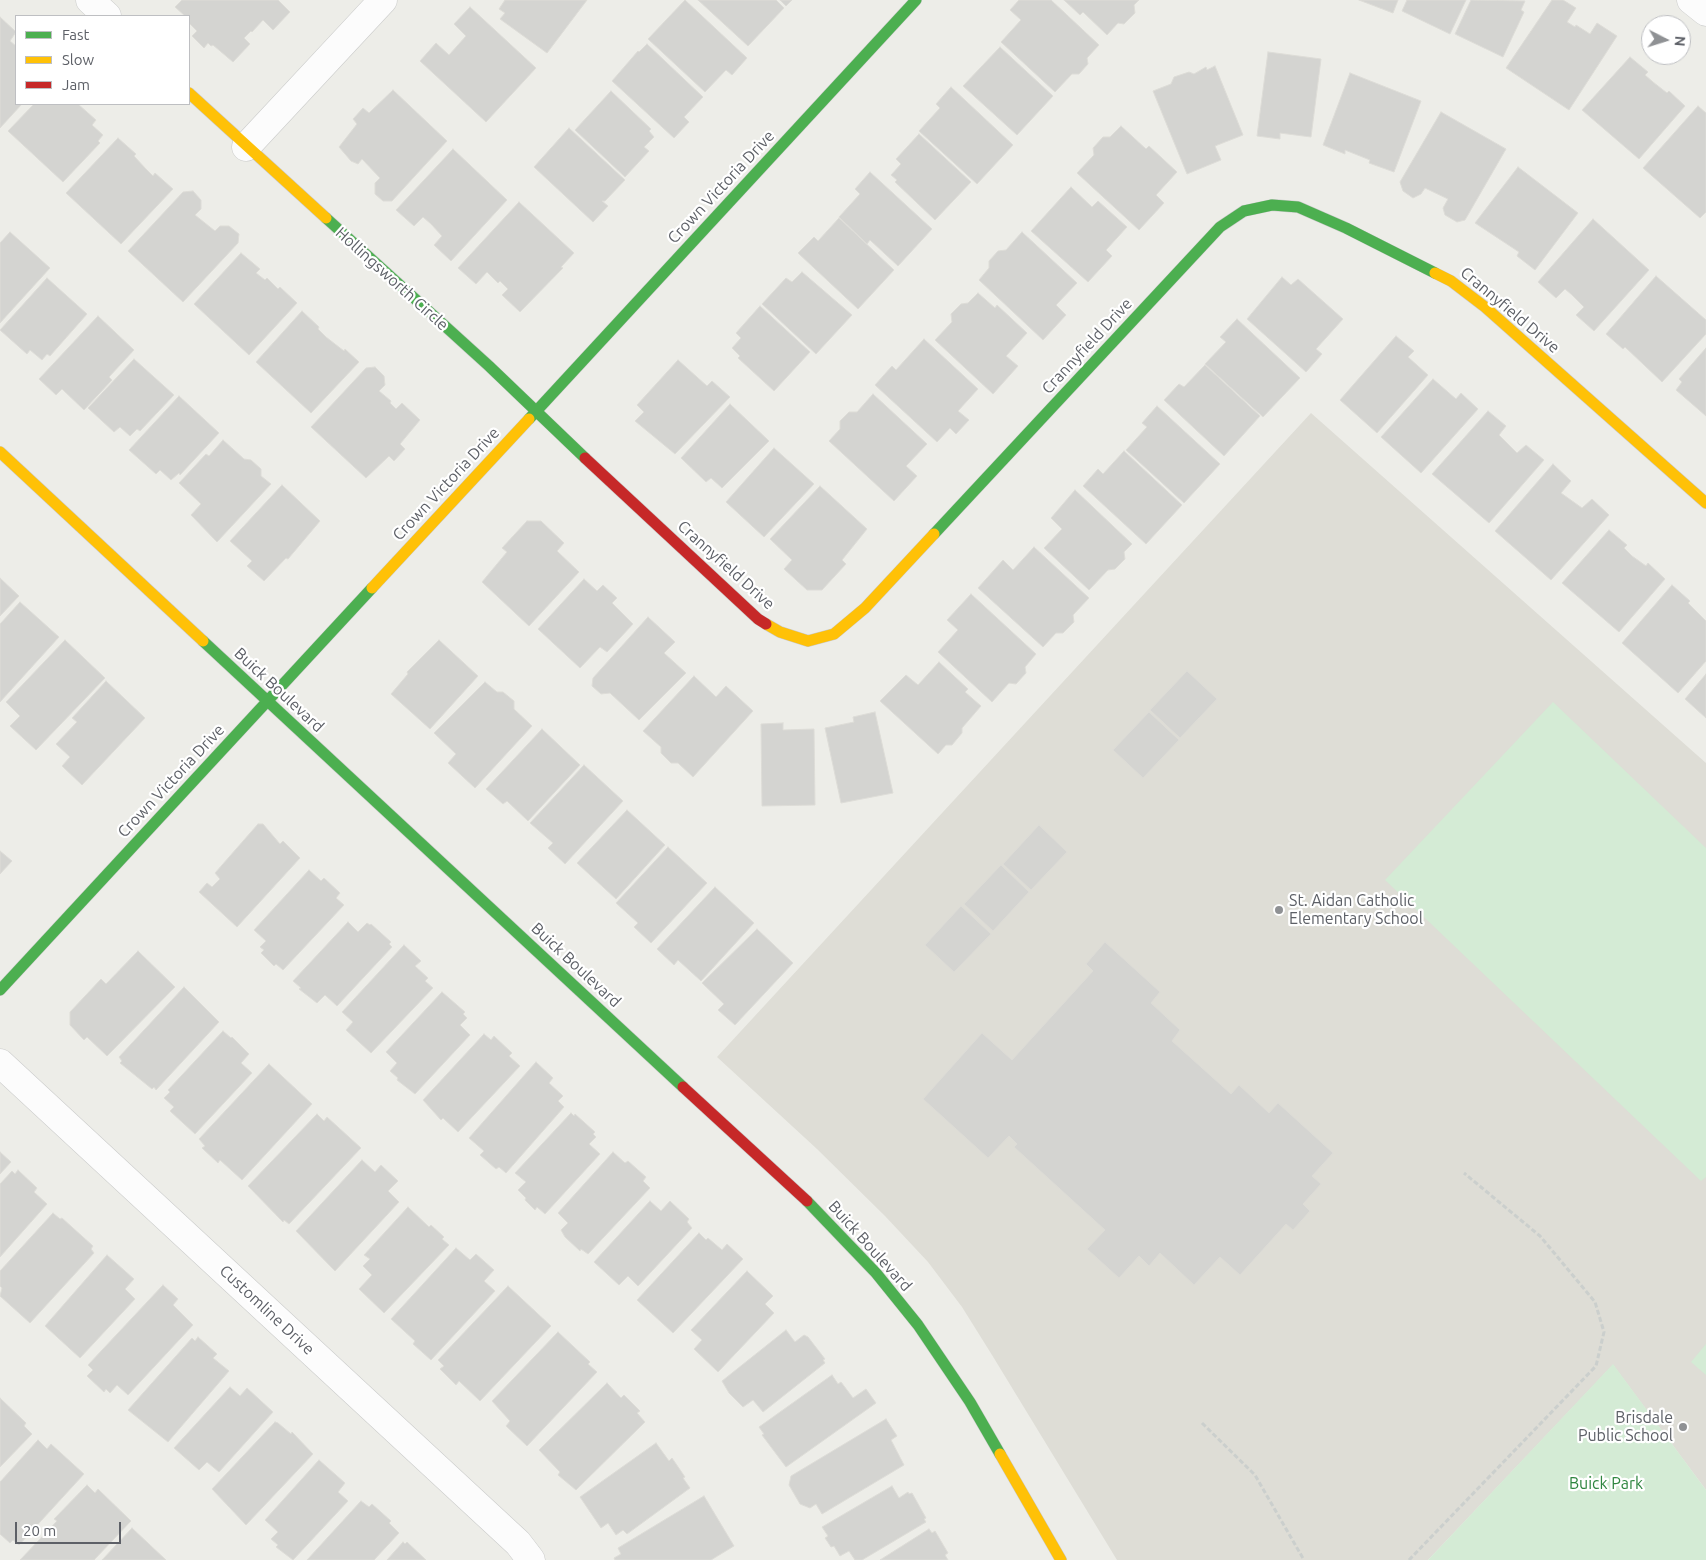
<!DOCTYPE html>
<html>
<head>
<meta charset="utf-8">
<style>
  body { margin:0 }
  #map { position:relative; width:1706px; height:1560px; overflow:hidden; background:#edede8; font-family:Ubuntu,sans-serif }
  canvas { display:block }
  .legend { position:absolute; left:15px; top:15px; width:175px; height:90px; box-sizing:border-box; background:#fff; border:1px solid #bebfc2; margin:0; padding:6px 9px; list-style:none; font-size:15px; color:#5d6067 }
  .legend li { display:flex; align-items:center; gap:10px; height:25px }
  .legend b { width:25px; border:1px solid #bebfc2 }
  .north { position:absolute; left:1641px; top:15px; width:50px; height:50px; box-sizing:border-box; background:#fff; border:1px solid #bebfc2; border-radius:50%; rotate:95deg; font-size:14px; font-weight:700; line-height:20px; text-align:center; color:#5d6067 }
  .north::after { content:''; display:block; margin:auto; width:18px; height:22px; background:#8f9194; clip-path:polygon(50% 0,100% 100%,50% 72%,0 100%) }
  .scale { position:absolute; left:15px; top:1522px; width:106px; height:22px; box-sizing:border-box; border:2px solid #5d6067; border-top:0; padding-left:6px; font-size:15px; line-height:18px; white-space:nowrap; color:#5d6067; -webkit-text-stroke:4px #fff; paint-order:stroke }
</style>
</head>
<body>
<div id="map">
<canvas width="1706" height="1560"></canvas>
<ul class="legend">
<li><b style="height:6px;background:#4caf50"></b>Fast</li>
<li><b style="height:6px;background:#ffc107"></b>Slow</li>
<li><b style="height:6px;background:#c62828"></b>Jam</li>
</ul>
<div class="north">N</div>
<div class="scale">20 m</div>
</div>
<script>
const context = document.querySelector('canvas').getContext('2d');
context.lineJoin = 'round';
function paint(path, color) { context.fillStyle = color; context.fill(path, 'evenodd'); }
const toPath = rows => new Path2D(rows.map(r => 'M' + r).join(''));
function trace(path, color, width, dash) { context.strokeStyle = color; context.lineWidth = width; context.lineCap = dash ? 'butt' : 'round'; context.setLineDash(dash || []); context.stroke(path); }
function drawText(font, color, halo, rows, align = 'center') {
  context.font = font + ' Ubuntu,sans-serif'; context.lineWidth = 4.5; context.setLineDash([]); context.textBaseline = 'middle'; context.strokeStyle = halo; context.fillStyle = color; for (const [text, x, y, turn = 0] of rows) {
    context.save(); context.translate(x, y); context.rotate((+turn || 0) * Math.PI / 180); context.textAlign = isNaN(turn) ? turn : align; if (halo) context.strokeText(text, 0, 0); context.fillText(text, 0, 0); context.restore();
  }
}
paint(toPath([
  [1311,413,1706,763,1706,1490,1613,1365,1428,1560,1117,1560,992,1355,962,1307,928,1262,885,1216,817,1149,717,1057]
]), '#deddd6');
paint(toPath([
  [1553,702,1706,848,1706,1177,1701,1181,1385,880],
  [1706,1344,1706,1375,1691,1362],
  [1613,1364,1706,1490,1706,1560,1428,1560]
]), '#d4ebd5');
const building = toPath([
  [182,0,278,0,290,12,273,30,263,20,252,32,251,31,244,38,250,44,233,62,213,45,211,46,208,43,204,48,192,36,197,31,189,23,189,16,185,16,175,7,182,0],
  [505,0,587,0,547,53,500,19,505,13,499,9,505,0],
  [685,0,747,58,732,75,726,70,705,92,648,39,685,0],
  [698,0,776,0,784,8,748,46,698,0],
  [780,0,792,0,786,6,780,0],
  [1019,0,1051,0,1099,45,1087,58,1088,64,1079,74,1072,74,1055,92,1001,42,1021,20,1010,10,1019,0],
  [1064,0,1139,0,1134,5,1135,13,1124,24,1118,23,1107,35,1083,12,1080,15,1064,0],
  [1359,0,1398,0,1393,13,1359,0],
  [1407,0,1466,0,1450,34,1402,11,1407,0],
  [1471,0,1525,1,1521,10,1524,12,1503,57,1455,34,1471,0],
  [1552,0,1563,0,1576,8,1567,22,1575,27,1576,25,1590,34,1597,23,1617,36,1569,110,1506,68,1552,0],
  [470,7,536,68,486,122,420,61,436,43,449,55,466,36,454,24,470,7],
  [0,17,16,32,10,41,16,46,16,104,22,104,0,128,0,17],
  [647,44,703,97,684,117,689,122,674,138,612,81,638,51,639,52,647,44],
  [1000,47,1053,96,1017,135,963,86,1000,47],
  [1268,52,1321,59,1311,137,1280,133,1280,139,1257,136,1268,52],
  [1630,57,1648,72,1645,75,1653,82,1667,93,1669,91,1685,106,1639,159,1582,110,1630,57],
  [1215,66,1243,135,1215,146,1221,160,1187,174,1153,91,1171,84,1174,77,1189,72,1194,74,1206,67,1207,70,1215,66],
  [1350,73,1421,101,1394,172,1369,163,1370,160,1345,150,1345,154,1323,145,1350,73],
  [951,87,1013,145,977,184,919,131,940,108,936,104,951,87],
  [393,90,447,141,392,201,383,201,375,194,375,183,380,178,362,159,358,164,351,161,339,147,357,124,353,119,363,108,369,113,393,90],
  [611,91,651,129,649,131,654,137,644,147,649,151,625,177,575,130,611,91],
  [34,104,78,104,96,120,92,125,103,135,98,141,100,143,63,182,8,131,34,104],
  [1698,106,1706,113,1706,212,1700,218,1643,168,1698,106],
  [1441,112,1506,149,1465,220,1457,222,1445,215,1443,208,1448,199,1425,188,1421,194,1413,198,1403,191,1400,182,1441,112],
  [1121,126,1146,149,1149,146,1177,172,1156,195,1164,203,1139,230,1077,173,1094,155,1093,148,1103,137,1110,137,1121,126],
  [569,128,625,180,605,201,602,201,608,206,593,222,534,167,569,128],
  [919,134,971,182,935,220,895,182,897,180,891,175,901,164,896,159,919,134],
  [118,138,136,154,134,156,146,169,153,176,155,173,173,189,121,244,66,193,118,138],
  [453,149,507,200,451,261,434,245,442,236,431,224,423,217,414,226,396,210,453,149],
  [1518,167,1578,213,1535,270,1517,256,1519,252,1475,223,1518,167],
  [870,172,932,229,898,266,870,240,867,244,839,217,860,194,855,189,870,172],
  [1071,187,1092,207,1098,201,1127,227,1106,250,1112,256,1088,282,1031,231,1071,187],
  [193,191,201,200,201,209,195,215,215,231,220,226,229,226,239,234,238,243,183,302,128,251,183,192,193,191],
  [519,202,574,253,561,267,563,268,520,312,502,295,508,289,500,281,498,283,487,272,476,284,458,268,519,202],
  [839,218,894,270,858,309,798,253,814,237,818,241,839,218],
  [1593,219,1649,270,1594,331,1576,315,1584,307,1572,295,1565,289,1556,298,1538,282,1593,219],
  [10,232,50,268,0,323,0,243,10,232],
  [1022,232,1077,283,1056,305,1066,315,1043,340,979,280,989,268,989,261,998,251,1006,250,1022,232],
  [241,253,260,269,256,273,265,280,267,278,278,289,280,287,297,303,249,355,194,304,241,253],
  [802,272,852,315,816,354,762,304,786,278,792,282,802,272],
  [1656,276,1706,320,1706,334,1662,382,1625,347,1623,349,1606,334,1656,276],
  [1282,277,1291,285,1298,279,1343,319,1316,349,1322,354,1306,372,1247,319,1282,277],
  [47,278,87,314,50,356,47,354,42,360,30,350,27,354,0,330,47,278],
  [978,293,995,308,997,305,1027,333,1006,356,1018,366,993,394,935,340,952,322,951,314,961,304,968,303,978,293],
  [760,306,810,352,774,391,738,358,740,356,732,348,741,338,736,333,760,306],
  [302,311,319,327,318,329,326,337,344,351,345,349,359,362,311,413,256,362,302,311],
  [98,316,134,350,109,377,112,380,84,410,62,389,56,395,39,379,98,316],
  [1237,319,1300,378,1263,417,1205,364,1226,342,1220,337,1237,319],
  [1396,336,1414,351,1408,357,1428,375,1377,433,1340,400,1396,336],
  [924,339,978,389,958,411,969,420,956,434,950,428,937,442,875,385,892,366,896,370,924,339],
  [1706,348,1706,416,1676,390,1682,382,1679,379,1706,348],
  [134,359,174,395,140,431,137,429,130,436,120,427,114,432,88,408,134,359],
  [678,360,707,386,712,381,730,397,675,454,635,421,644,412,637,405,678,360],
  [1205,365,1260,416,1224,456,1164,400,1179,384,1184,387,1205,365],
  [375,367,384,376,385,385,379,391,391,401,390,403,396,409,402,403,420,420,400,444,405,449,394,461,389,456,366,478,311,427,366,368,375,367],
  [1433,379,1456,399,1461,393,1478,409,1421,473,1381,437,1433,379],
  [873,394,927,444,906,466,917,476,894,501,829,441,840,429,840,421,849,412,857,412,873,394],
  [179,396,219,433,180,475,179,473,171,480,160,470,156,474,129,450,179,396],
  [730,404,769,441,722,488,711,478,706,482,681,458,730,404],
  [1157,406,1220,464,1184,503,1126,450,1147,427,1142,423,1157,406],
  [1488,411,1506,426,1499,435,1517,453,1526,445,1544,460,1489,523,1432,474,1488,411],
  [223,440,244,459,251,460,261,469,261,476,271,484,217,542,191,515,201,504,179,483,206,454,209,456,223,440],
  [774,448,814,484,764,537,726,502,774,448],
  [1124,451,1182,505,1146,544,1083,486,1098,469,1103,474,1124,451],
  [1553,464,1571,481,1561,493,1582,508,1592,499,1609,515,1551,580,1495,531,1553,464],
  [282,485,320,521,288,559,286,558,264,581,247,566,252,561,230,541,282,485],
  [820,486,867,529,842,560,846,564,822,590,807,590,784,569,792,560,770,539,820,486],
  [1075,490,1132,544,1124,552,1125,559,1115,569,1108,570,1089,590,1044,548,1062,529,1051,518,1075,490],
  [527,521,541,521,564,543,557,551,579,572,529,626,482,582,507,552,502,548,527,521],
  [1609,530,1627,545,1624,548,1632,556,1646,566,1648,563,1665,579,1619,632,1562,583,1609,530],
  [1034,547,1089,598,1073,615,1074,622,1063,633,1056,633,1043,647,978,588,1003,560,1013,570,1034,547],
  [0,578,19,596,0,616,0,578],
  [584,579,597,591,603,585,617,598,612,603,633,624,607,652,600,647,580,668,538,629,584,579],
  [1672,585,1690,601,1688,603,1706,621,1706,661,1678,693,1622,643,1672,585],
  [971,594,1036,654,1025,667,1026,673,1016,684,1009,683,992,702,938,652,958,630,947,620,971,594],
  [20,602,59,637,0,702,0,624,20,602],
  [648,617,675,642,664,653,686,673,639,720,610,693,601,694,592,686,593,678,648,617],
  [65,640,105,678,36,750,10,726,20,716,6,702,65,640],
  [439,640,478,676,430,729,391,694,408,674,407,672,439,640],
  [939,662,968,689,965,692,981,706,962,728,962,733,952,745,946,745,938,754,880,701,906,675,918,685,939,662],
  [1187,671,1217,699,1180,738,1150,710,1187,671],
  [1706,674,1706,718,1685,699,1706,674],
  [694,676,716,697,726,686,753,711,693,777,678,763,671,763,661,753,661,747,643,731,694,676],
  [106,681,145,718,82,785,62,766,70,757,56,744,77,722,72,718,106,681],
  [485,682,497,692,503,692,514,701,514,709,532,726,475,788,448,763,456,754,434,733,485,682],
  [875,712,893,793,841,803,825,728,854,722,853,717,875,712],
  [1149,712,1179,740,1143,778,1113,750,1149,712],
  [783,723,783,730,814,729,815,805,762,806,761,724,783,723],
  [542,729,580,765,528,821,507,801,503,804,486,789,542,729],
  [584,765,623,801,565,864,548,848,553,843,530,823,584,765],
  [627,810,665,845,616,899,577,863,627,810],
  [258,824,263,824,280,844,283,841,300,858,237,927,199,892,207,883,212,887,220,879,215,873,258,824],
  [1039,825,1067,852,1031,890,1003,864,1039,825],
  [668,847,707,883,651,943,634,927,638,923,616,903,668,847],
  [0,851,12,861,0,874,0,851],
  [1001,865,1029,892,993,931,964,904,1001,865],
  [309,870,321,881,324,878,340,893,336,898,344,905,283,970,276,964,274,966,261,953,264,950,260,947,266,941,254,930,309,870],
  [715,887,754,923,701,981,678,960,674,965,657,949,715,887],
  [961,906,991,934,954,972,925,945,961,906],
  [348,922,358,932,367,923,370,925,371,924,391,942,389,944,392,947,337,1006,325,995,317,1003,299,989,301,988,293,981,348,922],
  [757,929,793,963,735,1025,718,1010,724,1004,702,983,757,929],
  [1105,942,1160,992,1151,1003,1180,1030,1172,1041,1231,1094,1239,1085,1269,1113,1278,1103,1333,1153,1312,1176,1321,1184,1303,1204,1310,1211,1293,1230,1286,1224,1240,1275,1220,1257,1194,1285,1160,1253,1149,1266,1139,1256,1119,1278,1087,1249,1105,1230,1014,1147,1017,1144,1009,1136,988,1158,923,1099,982,1033,1012,1060,1093,971,1086,964,1105,942],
  [404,945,421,961,415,966,428,978,425,981,433,988,371,1053,346,1030,353,1022,342,1012,404,945],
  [138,951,175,987,107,1056,87,1037,84,1040,70,1025,70,1012,101,979,106,984,138,951],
  [184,987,219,1022,156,1090,154,1087,152,1089,120,1063,122,1061,119,1057,184,987],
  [442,992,465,1012,463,1014,467,1018,460,1025,470,1035,415,1094,397,1080,398,1078,390,1071,397,1063,386,1052,442,992],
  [223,1031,231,1038,232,1037,249,1054,241,1063,252,1073,195,1134,170,1111,174,1107,164,1098,170,1092,168,1090,223,1031],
  [484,1034,491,1040,494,1036,512,1053,509,1056,520,1066,458,1132,443,1118,441,1120,423,1100,484,1034],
  [536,1062,553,1078,549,1083,563,1096,558,1101,564,1107,506,1173,499,1167,496,1169,480,1155,484,1151,469,1138,536,1062],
  [269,1064,312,1104,242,1180,220,1160,218,1163,202,1148,205,1146,199,1139,269,1064],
  [571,1113,574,1116,575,1114,595,1132,593,1134,596,1137,589,1144,600,1154,545,1214,537,1207,535,1210,525,1200,526,1198,518,1190,526,1182,515,1173,571,1113],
  [317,1114,324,1121,327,1117,361,1148,289,1224,284,1220,283,1222,248,1186,317,1114],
  [0,1152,11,1162,0,1174,0,1152],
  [613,1152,625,1163,628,1161,646,1177,643,1181,650,1188,588,1254,581,1249,580,1251,565,1237,561,1230,568,1223,558,1213,613,1152],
  [362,1160,375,1172,381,1165,398,1181,388,1191,399,1202,335,1271,296,1231,362,1160],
  [18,1170,37,1188,34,1192,47,1204,0,1257,0,1184,12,1171,15,1174,18,1170],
  [650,1201,661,1211,670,1201,689,1219,687,1222,692,1228,638,1286,628,1276,619,1285,594,1262,650,1201],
  [408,1207,429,1227,431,1225,444,1237,442,1239,449,1245,384,1313,359,1289,372,1275,363,1266,370,1259,364,1255,408,1207],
  [53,1213,60,1219,62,1218,93,1246,91,1249,94,1253,30,1323,0,1296,2,1288,0,1286,0,1271,53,1213],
  [699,1233,706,1240,708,1238,722,1250,727,1244,743,1259,673,1333,637,1300,699,1233],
  [456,1248,470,1260,476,1254,494,1270,484,1281,495,1291,431,1360,413,1344,415,1341,391,1319,456,1248],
  [107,1255,134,1279,125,1289,135,1299,80,1358,45,1326,107,1255],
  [747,1271,773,1296,765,1304,774,1313,718,1372,694,1349,702,1340,691,1330,747,1271],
  [163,1285,178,1299,173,1305,193,1325,128,1395,117,1385,110,1393,106,1389,104,1392,87,1376,93,1370,88,1365,163,1285],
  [508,1286,551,1326,480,1401,459,1381,456,1385,440,1369,444,1366,438,1360,508,1286],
  [786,1330,795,1342,804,1335,808,1337,825,1359,823,1360,825,1363,763,1412,753,1400,743,1407,729,1393,722,1381,786,1330],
  [558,1332,590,1362,588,1364,597,1372,527,1446,506,1426,510,1421,492,1401,558,1332],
  [198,1337,217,1354,213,1358,229,1371,168,1442,128,1410,192,1338,195,1341,198,1337],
  [832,1375,838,1384,841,1382,853,1398,866,1389,876,1403,786,1467,762,1435,764,1434,759,1427,832,1375],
  [607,1383,621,1398,624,1395,640,1411,637,1413,645,1422,576,1490,558,1475,560,1472,539,1450,607,1383],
  [230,1387,240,1396,247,1388,273,1412,219,1472,207,1462,199,1470,174,1448,230,1387],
  [0,1398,26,1423,24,1426,32,1434,0,1467,0,1398],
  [886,1419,897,1436,891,1440,904,1465,822,1514,816,1504,810,1508,800,1504,789,1485,791,1476,886,1419],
  [275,1422,278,1423,291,1434,292,1432,313,1454,246,1525,212,1489,275,1422],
  [38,1440,47,1449,51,1444,84,1474,19,1545,13,1540,10,1543,0,1534,0,1482,38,1440],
  [656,1443,669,1461,672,1458,685,1477,683,1478,690,1488,627,1534,623,1530,616,1535,608,1523,601,1528,580,1497,656,1443],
  [319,1460,345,1483,338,1492,348,1501,293,1560,276,1547,278,1545,271,1539,278,1532,265,1520,319,1460],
  [87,1485,95,1493,98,1489,131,1521,94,1560,20,1560,57,1521,54,1519,87,1485],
  [892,1486,899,1498,908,1492,909,1494,912,1493,926,1518,924,1519,926,1522,862,1560,855,1560,849,1551,840,1556,834,1546,831,1547,825,1538,828,1536,822,1527,892,1486],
  [704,1496,734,1546,711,1560,615,1560,614,1558,621,1554,618,1548,704,1496],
  [361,1501,369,1507,372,1504,391,1521,389,1523,399,1533,374,1560,307,1560,361,1501],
  [132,1528,166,1560,102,1560,132,1528],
  [929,1529,932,1533,935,1531,948,1553,945,1555,948,1560,880,1560,929,1529],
  [403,1542,405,1544,407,1542,426,1560,387,1560,403,1542]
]);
paint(building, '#d4d4d1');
trace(building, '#dddcd7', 1);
const street = toPath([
  [90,0,107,16],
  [1691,0,1706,12],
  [246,147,383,0],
  [0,1063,518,1543,531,1560]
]);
const fast = toPath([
  [326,218,489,366,585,458],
  [529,419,916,0],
  [934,534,1220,227,1244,211,1272,205,1298,207,1346,228,1435,273],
  [203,641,683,1087],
  [0,990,372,588],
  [807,1201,876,1273,918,1325,970,1402,1000,1454]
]);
const slow = toPath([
  [189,93,326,218],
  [1435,273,1451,281,1485,307,1706,503],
  [0,452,203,641],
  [372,588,529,419],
  [766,624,780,632,808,641,834,634,865,608,934,534],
  [1000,1454,1061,1560]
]);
const jam = toPath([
  [585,458,758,619,766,624],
  [683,1087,807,1201]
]);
trace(street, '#cacbca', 29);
trace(fast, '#c9c9c9', 12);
trace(slow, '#c9c9c9', 12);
trace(jam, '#c9c9c9', 12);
trace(toPath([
  [1202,1423,1255,1475,1304,1560],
  [1409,1560,1596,1366,1604,1332,1595,1302,1540,1236,1464,1173]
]), '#cbcfcd', 3, [5, 2.5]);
trace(street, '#fcfcfc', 28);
trace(fast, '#4caf50', 11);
trace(slow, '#ffc107', 11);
trace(jam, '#c62828', 11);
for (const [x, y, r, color] of [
  [1279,910,5,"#8f9194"],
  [1683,1427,5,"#8f9194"]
]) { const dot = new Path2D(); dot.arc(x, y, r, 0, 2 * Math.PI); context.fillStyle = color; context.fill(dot); trace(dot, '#fff', 2); }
drawText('16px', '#5d6067', '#fff', [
  ["Crown Victoria Drive",721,187,-47],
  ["Hollingsworth Circle",392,279,42],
  ["Crannyfield Drive",1510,310,40],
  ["Crannyfield Drive",1087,346,-47],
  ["Crown Victoria Drive",446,484,-47],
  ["Crannyfield Drive",726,565,42],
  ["Buick Boulevard",279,690,43],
  ["Crown Victoria Drive",171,781,-47],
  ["Buick Boulevard",576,965,43],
  ["Buick Boulevard",870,1246,48],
  ["Customline Drive",267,1310,43]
]);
drawText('16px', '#5d6067', '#fff', [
  ["St. Aidan Catholic",1289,901],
  ["Elementary School",1289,919],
  ["Brisdale",1673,1418,"right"],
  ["Public School",1673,1436,"right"]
], 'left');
drawText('16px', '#2e853f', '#fff', [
  ["Buick Park",1606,1484]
]);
</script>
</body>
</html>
